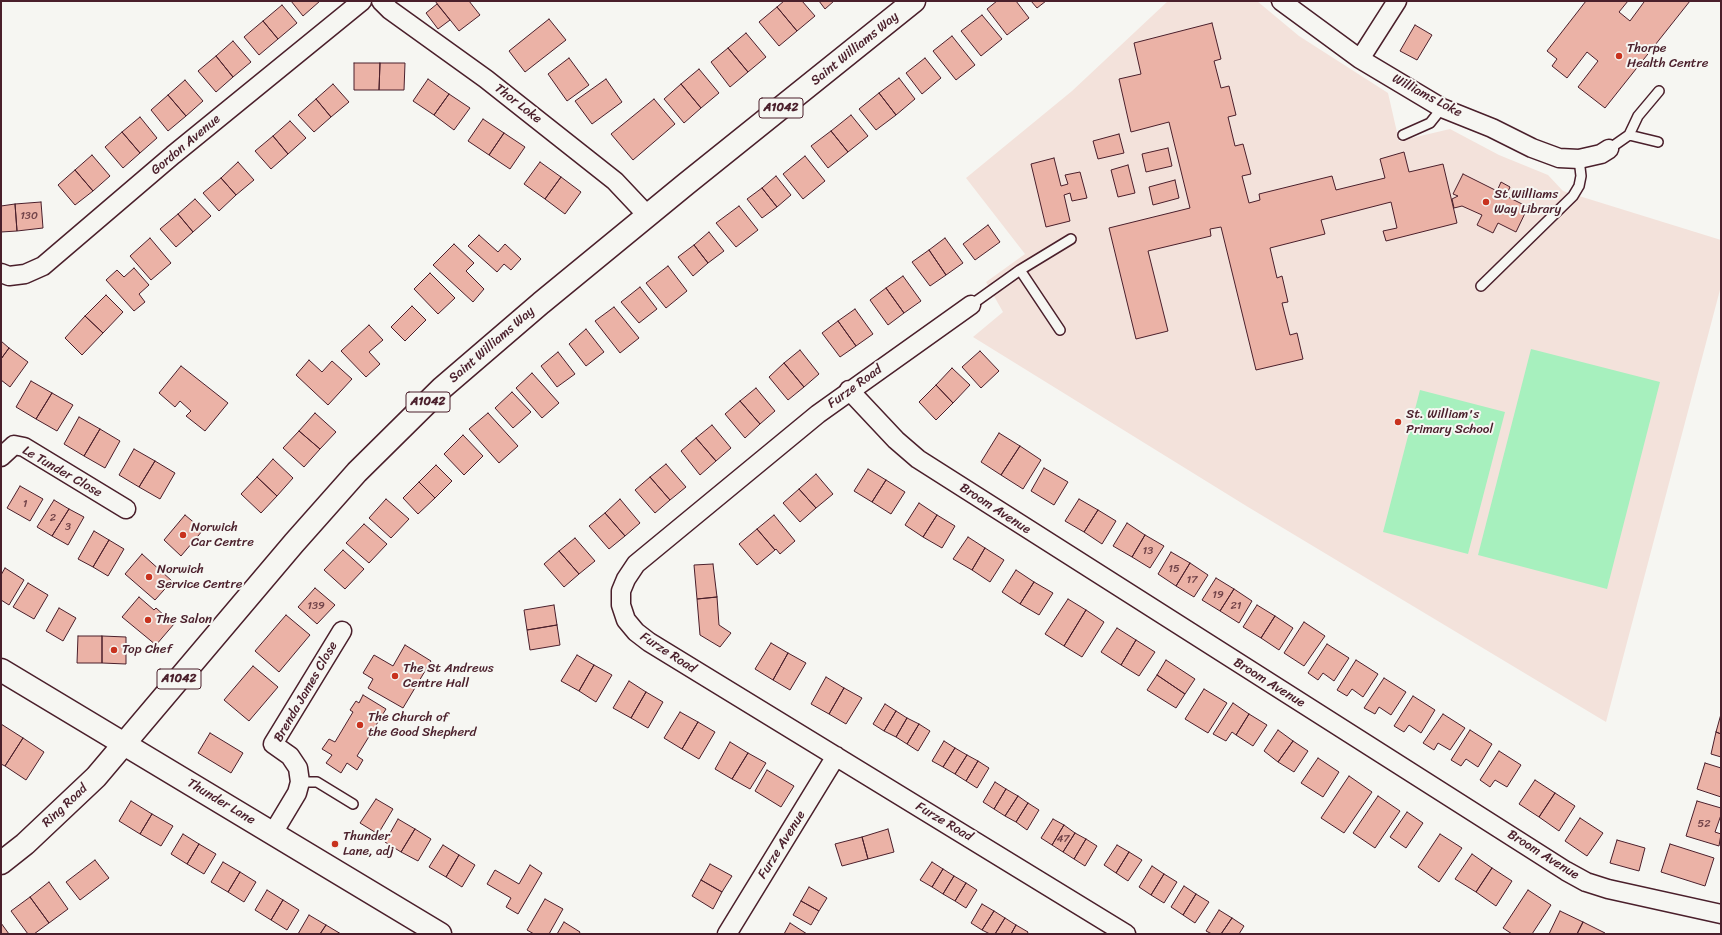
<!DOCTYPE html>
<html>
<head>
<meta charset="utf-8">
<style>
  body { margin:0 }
  #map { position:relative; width:1722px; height:935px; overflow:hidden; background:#f6f6f2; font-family:Sriracha,sans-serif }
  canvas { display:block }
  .frame { position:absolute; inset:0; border:2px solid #4a1f2b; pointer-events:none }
</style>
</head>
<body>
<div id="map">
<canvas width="1722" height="935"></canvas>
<div class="frame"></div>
</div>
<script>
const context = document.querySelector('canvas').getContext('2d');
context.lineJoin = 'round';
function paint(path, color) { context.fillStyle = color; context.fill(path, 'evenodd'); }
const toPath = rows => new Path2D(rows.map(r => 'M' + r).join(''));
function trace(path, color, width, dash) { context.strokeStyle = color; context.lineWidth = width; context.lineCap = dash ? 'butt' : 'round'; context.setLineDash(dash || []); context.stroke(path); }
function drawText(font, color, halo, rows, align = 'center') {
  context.font = font + ' Sriracha,sans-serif'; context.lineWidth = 4; context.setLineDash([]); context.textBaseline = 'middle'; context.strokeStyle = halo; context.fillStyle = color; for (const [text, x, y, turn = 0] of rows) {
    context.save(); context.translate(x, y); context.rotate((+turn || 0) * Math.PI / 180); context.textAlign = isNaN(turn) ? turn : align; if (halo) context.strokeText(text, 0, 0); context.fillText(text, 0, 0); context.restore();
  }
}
paint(toPath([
  [1168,1,1257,1,1299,36,1388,93,1399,141,1450,129,1499,155,1548,175,1563,191,1721,240,1721,286,1606,722,1248,507,973,337,1003,312,986,282,1025,254,966,178,1072,91]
]), '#f3e2db');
paint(toPath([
  [1531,349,1660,382,1607,589,1478,555],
  [1420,390,1505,412,1468,554,1383,532]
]), '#a7f0be');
const building = toPath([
  [291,1,320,1,303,16,291,1],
  [435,1,469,1,480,15,459,31,435,1],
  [784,1,802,1,815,16,797,31,777,7,784,1],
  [819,1,834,1,825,9,819,1],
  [997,1,1016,1,1029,18,1007,35,987,9,997,1],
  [1031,1,1046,1,1037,8,1031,1],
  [1586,1,1628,1,1619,12,1630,21,1644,2,1643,1,1690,1,1605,108,1578,87,1598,61,1587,52,1567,78,1552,66,1557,59,1547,51,1586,1],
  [437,4,450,20,438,29,426,13,437,4],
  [282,5,297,23,278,39,263,21,282,5],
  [777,7,797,31,779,46,759,22,777,7],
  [982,15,1002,39,981,56,961,31,982,15],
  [549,19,566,40,525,72,509,51,549,19],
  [263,21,278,39,259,55,244,37,263,21],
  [1212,23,1221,59,1214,61,1221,88,1229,86,1236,115,1228,117,1235,146,1243,144,1251,174,1242,176,1249,203,1260,200,1259,194,1332,176,1336,190,1385,178,1380,159,1404,152,1409,172,1443,164,1457,223,1386,241,1383,231,1397,228,1391,202,1321,220,1325,234,1270,248,1277,278,1282,276,1288,302,1282,303,1290,335,1297,333,1303,359,1256,370,1221,227,1210,229,1211,236,1148,251,1168,331,1136,339,1109,228,1190,208,1169,122,1131,132,1119,79,1141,74,1134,43,1212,23],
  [1415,25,1432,35,1417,60,1400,51,1415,25],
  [746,33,766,57,748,72,728,48,746,33],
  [952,36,975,65,956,80,933,51,952,36],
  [233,41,251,62,233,77,216,56,233,41],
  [728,48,748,72,730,87,711,62,728,48],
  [216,56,233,77,216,92,198,71,216,56],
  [569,58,589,85,567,101,548,74,569,58],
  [925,58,941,78,922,94,906,73,925,58],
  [354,63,380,63,379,90,354,90,354,63],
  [380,63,405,63,404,90,379,90,380,63],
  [699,69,719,93,701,108,681,84,699,69],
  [899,78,915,99,896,115,879,93,899,78],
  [428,79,449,94,434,115,413,101,428,79],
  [606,79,622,102,592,124,575,101,606,79],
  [185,80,203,101,186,116,168,95,185,80],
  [333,84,349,102,331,117,316,99,333,84],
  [681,84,701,108,684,123,664,99,681,84],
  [879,93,896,115,876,130,859,109,879,93],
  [449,94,470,108,454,130,434,115,449,94],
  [168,95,186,116,168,131,151,110,168,95],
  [316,99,331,117,314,132,298,115,316,99],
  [654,99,675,124,633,160,611,134,654,99],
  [851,115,868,136,848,152,831,131,851,115],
  [140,117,157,138,140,153,122,132,140,117],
  [483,119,504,133,489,155,468,141,483,119],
  [290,121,306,138,288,154,273,136,290,121],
  [831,131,848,152,828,168,811,146,831,131],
  [122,132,140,153,123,168,105,147,122,132],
  [504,133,525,147,510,169,489,155,504,133],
  [1119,134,1124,153,1098,159,1093,141,1119,134],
  [273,136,288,154,271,169,255,151,273,136],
  [1168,148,1172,166,1146,172,1142,154,1168,148],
  [92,155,110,176,93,191,75,170,92,155],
  [805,156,825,181,803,199,783,174,805,156],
  [1054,158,1061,186,1068,184,1065,175,1080,172,1087,198,1072,201,1070,193,1064,195,1070,221,1046,227,1031,164,1054,158],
  [238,162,254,180,236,195,221,178,238,162],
  [540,162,561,177,545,199,524,184,540,162],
  [1128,165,1135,193,1118,197,1111,170,1128,165],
  [75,170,93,191,75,205,58,185,75,170],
  [1463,174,1497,191,1501,182,1510,187,1506,196,1528,207,1516,232,1498,223,1493,233,1477,225,1482,215,1462,206,1454,208,1452,199,1458,196,1453,194,1463,174],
  [776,176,791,195,777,207,762,188,776,176],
  [561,177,581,192,565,214,545,199,561,177],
  [221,178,236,195,219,211,203,193,221,178],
  [1175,180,1179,198,1153,205,1149,187,1175,180],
  [762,188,777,207,762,218,747,199,762,188],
  [195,199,211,216,193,232,178,214,195,199],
  [41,202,43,228,17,231,15,204,41,202],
  [15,204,17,231,1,232,1,206,15,204],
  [739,206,758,230,736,247,716,223,739,206],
  [178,214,193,232,176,247,160,229,178,214],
  [988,225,1000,242,975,260,963,244,988,225],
  [709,232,724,251,708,263,694,245,709,232],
  [479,235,498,252,505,244,521,259,511,270,504,264,497,272,468,246,479,235],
  [150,238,171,263,151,280,130,256,150,238],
  [945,238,963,263,946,275,929,250,945,238],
  [454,244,474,263,466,271,484,289,473,302,433,265,454,244],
  [694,245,708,263,693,276,678,257,694,245],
  [929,250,946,275,930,286,912,262,929,250],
  [668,266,687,291,666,308,646,283,668,266],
  [134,268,149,285,139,294,145,302,134,311,106,280,117,270,124,277,134,268],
  [430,273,455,298,438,314,414,289,430,273],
  [903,276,921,301,904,313,886,288,903,276],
  [640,287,657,309,639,323,621,302,640,287],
  [886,288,904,313,888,325,870,300,886,288],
  [106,295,123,312,103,333,85,316,106,295],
  [412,306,426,320,405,341,391,327,412,306],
  [614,307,639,338,620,353,595,321,614,307],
  [855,309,873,334,856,346,838,321,855,309],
  [85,316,103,333,82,355,65,338,85,316],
  [838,321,856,346,840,357,822,333,838,321],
  [369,325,383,340,369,352,380,364,366,377,341,351,369,325],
  [586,329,604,352,586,366,569,344,586,329],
  [1,341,9,348,1,359,1,341],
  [9,348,28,362,10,387,1,380,1,359,9,348],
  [800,350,819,374,804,387,784,363,800,350],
  [980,351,999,371,981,388,962,367,980,351],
  [558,352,575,374,557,387,541,366,558,352],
  [309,360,322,372,332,361,352,379,328,405,296,375,309,360],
  [784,363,804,387,788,400,769,377,784,363],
  [181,366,228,403,205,431,186,416,191,411,180,401,175,407,159,393,181,366],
  [952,368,970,385,953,403,936,385,952,368],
  [532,373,559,403,542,418,516,388,532,373],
  [31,381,52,393,36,419,16,407,31,381],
  [936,385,953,403,936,420,919,402,936,385],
  [756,388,775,411,760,424,740,401,756,388],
  [512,392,531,412,513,428,495,408,512,392],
  [52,393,73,405,57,431,36,419,52,393],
  [740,401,760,424,745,438,725,414,740,401],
  [315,413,336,432,320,449,299,431,315,413],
  [488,413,518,446,499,463,469,429,488,413],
  [79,417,100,429,84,456,64,444,79,417],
  [712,425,731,448,716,461,696,438,712,425],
  [100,429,120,441,105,468,84,456,100,429],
  [299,431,320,449,304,467,283,448,299,431],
  [999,433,1020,446,1001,475,981,462,999,433],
  [463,435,483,456,464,475,444,454,463,435],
  [696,438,716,461,700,475,681,451,696,438],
  [1020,446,1041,460,1023,489,1001,475,1020,446],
  [134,449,155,461,139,487,119,475,134,449],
  [273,459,293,478,277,496,257,477,273,459],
  [155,461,175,473,160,499,139,487,155,461],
  [666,464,686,487,670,500,650,477,666,464],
  [436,465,452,481,435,498,419,482,436,465],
  [1044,468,1068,482,1054,505,1031,491,1044,468],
  [868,469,886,480,872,502,854,491,868,469],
  [816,474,833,494,816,508,799,489,816,474],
  [257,477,277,496,261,513,241,494,257,477],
  [650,477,670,500,655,513,635,490,650,477],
  [886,480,905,492,891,514,872,502,886,480],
  [419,482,435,498,418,514,403,498,419,482],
  [20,486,43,499,30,521,7,508,20,486],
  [799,489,816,508,800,522,783,503,799,489],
  [386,499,409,519,391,538,369,518,386,499],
  [620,499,640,523,625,536,605,513,620,499],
  [1079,499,1098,510,1084,532,1065,521,1079,499],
  [54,500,69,509,52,536,37,527,54,500],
  [919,503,937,515,923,537,905,525,919,503],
  [69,509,84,517,68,545,52,536,69,509],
  [1098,510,1116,521,1102,544,1084,532,1098,510],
  [605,513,625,536,609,549,589,526,605,513],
  [185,515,203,530,181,556,164,540,185,515],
  [774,515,795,541,780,554,776,549,775,550,757,529,774,515],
  [937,515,955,526,942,548,923,537,937,515],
  [1127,523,1145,535,1132,557,1113,546,1127,523],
  [364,524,387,544,369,563,346,543,364,524],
  [757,529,775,550,757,565,739,544,757,529],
  [94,531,109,540,93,567,78,559,94,531],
  [1145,535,1164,546,1150,568,1132,557,1145,535],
  [968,537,985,548,972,570,953,559,968,537],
  [575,538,595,561,579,574,559,551,575,538],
  [109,540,124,549,108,576,93,567,109,540],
  [985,548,1004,560,990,582,972,570,985,548],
  [343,550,364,569,345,589,324,570,343,550],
  [559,551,579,574,564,587,544,564,559,551],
  [1171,552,1190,563,1176,586,1158,574,1171,552],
  [142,554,172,581,155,600,125,574,142,554],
  [1190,563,1208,575,1194,597,1176,586,1190,563],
  [713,564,717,597,697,599,694,565,713,564],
  [5,568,24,580,9,605,1,600,1,575,5,568],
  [1016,570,1034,582,1020,604,1002,592,1016,570],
  [1216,578,1234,589,1220,611,1202,600,1216,578],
  [1034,582,1053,593,1039,615,1020,604,1034,582],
  [28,583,48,595,34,619,13,607,28,583],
  [315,588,335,605,317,624,298,607,315,588],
  [1234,589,1252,601,1239,623,1220,611,1234,589],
  [139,597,154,610,156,608,174,624,156,645,122,617,139,597],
  [717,597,719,625,731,633,720,647,700,635,697,599,717,597],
  [1068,599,1086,610,1064,646,1045,634,1068,599],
  [554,605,557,625,527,630,524,610,554,605],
  [1257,605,1275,616,1261,638,1243,627,1257,605],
  [59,608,76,618,63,641,46,631,59,608],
  [1086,610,1104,622,1082,657,1064,646,1086,610],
  [286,615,310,635,279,672,255,651,286,615],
  [1275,616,1293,628,1279,650,1261,638,1275,616],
  [1304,622,1325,636,1304,666,1284,653,1304,622],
  [557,625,560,645,530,650,527,630,557,625],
  [1117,628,1136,640,1121,665,1101,652,1117,628],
  [78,636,102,636,102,663,77,663,78,636],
  [102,636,126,637,126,664,102,663,102,636],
  [1136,640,1155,652,1139,676,1121,665,1136,640],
  [771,643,788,653,773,680,755,669,771,643],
  [1327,644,1349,658,1334,681,1323,673,1318,680,1308,673,1327,644],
  [405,645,431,661,403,708,368,688,373,679,363,673,374,655,393,666,405,645],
  [788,653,806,663,790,690,773,680,788,653],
  [577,655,594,665,579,691,561,681,577,655],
  [1166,660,1195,679,1185,694,1157,675,1166,660],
  [1356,660,1378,674,1363,697,1352,689,1347,696,1337,690,1356,660],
  [594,665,612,675,596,702,579,691,594,665],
  [253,666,278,687,249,721,224,700,253,666],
  [1157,675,1185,694,1176,708,1147,690,1157,675],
  [826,677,844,688,829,714,811,704,826,677],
  [1384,678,1406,692,1391,715,1379,707,1375,714,1364,708,1384,678],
  [629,681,646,692,631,718,613,708,629,681],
  [844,688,862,698,846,724,829,714,844,688],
  [1204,689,1227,703,1208,733,1185,719,1204,689],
  [646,692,663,702,648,728,631,718,646,692],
  [363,695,386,709,357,756,363,760,357,770,347,763,341,773,326,763,332,755,322,749,329,739,335,742,353,712,350,710,356,701,359,703,363,695],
  [1413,696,1435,710,1421,733,1409,725,1404,732,1394,726,1413,696],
  [1233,703,1249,714,1236,735,1232,732,1226,741,1213,734,1233,703],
  [885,704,896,711,884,731,873,724,885,704],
  [896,711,907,718,896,737,884,731,896,711],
  [680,712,698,722,682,749,664,738,680,712],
  [1249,714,1267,725,1253,746,1236,735,1249,714],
  [1443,714,1465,728,1450,750,1438,743,1434,750,1423,743,1443,714],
  [1721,714,1721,734,1716,732,1721,714],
  [907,718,919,724,907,744,896,737,907,718],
  [698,722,715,732,699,759,682,749,698,722],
  [1,724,23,738,5,766,1,764,1,724],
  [919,724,930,731,918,751,907,744,919,724],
  [1278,730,1293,741,1278,762,1264,751,1278,730],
  [1470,730,1492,744,1478,767,1466,759,1461,766,1451,760,1470,730],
  [1716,732,1721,734,1721,757,1711,754,1716,732],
  [210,733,243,753,231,773,198,753,210,733],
  [23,738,44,752,26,780,5,766,23,738],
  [944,741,955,748,943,767,932,761,944,741],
  [1293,741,1308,751,1294,772,1278,762,1293,741],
  [730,742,748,753,732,779,715,769,730,742],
  [955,748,967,755,955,774,943,767,955,748],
  [1499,751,1521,765,1507,787,1495,780,1490,787,1480,780,1499,751],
  [748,753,766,763,750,789,732,779,748,753],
  [967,755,978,761,966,781,955,774,967,755],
  [1318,758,1339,772,1323,797,1301,783,1318,758],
  [978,761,989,768,977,788,966,781,978,761],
  [1705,763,1721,768,1721,797,1697,789,1705,763],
  [767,770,794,786,781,807,755,791,767,770],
  [1349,776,1372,792,1344,833,1321,818,1349,776],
  [1535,780,1555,793,1539,817,1519,804,1535,780],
  [995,782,1006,789,994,809,983,802,995,782],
  [1006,789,1018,796,1005,816,994,809,1006,789],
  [1555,793,1575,806,1559,831,1539,817,1555,793],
  [1018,796,1028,803,1016,822,1005,816,1018,796],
  [1378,796,1400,811,1375,848,1353,833,1378,796],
  [376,799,393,809,378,834,360,823,376,799],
  [131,801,152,814,140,834,119,821,131,801],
  [1697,801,1721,808,1721,815,1715,832,1721,834,1719,846,1686,836,1697,801],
  [1028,803,1039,810,1027,830,1016,822,1028,803],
  [1407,812,1423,823,1406,848,1390,837,1407,812],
  [152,814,173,826,161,846,140,834,152,814],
  [1580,818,1603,833,1587,856,1565,841,1580,818],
  [398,819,415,829,401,852,385,842,398,819],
  [1053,819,1064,825,1052,845,1041,838,1053,819],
  [1064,825,1075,833,1063,852,1052,845,1064,825],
  [415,829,431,839,418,861,401,852,415,829],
  [888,829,894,852,868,859,862,837,888,829],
  [1075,833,1086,839,1074,859,1063,852,1075,833],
  [183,834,199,844,187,864,171,854,183,834],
  [1440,834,1462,848,1439,882,1418,867,1440,834],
  [862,837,868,859,842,866,835,844,862,837],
  [1086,839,1097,846,1085,866,1074,859,1086,839],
  [1617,840,1645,848,1639,871,1610,863,1617,840],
  [199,844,216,854,204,874,187,864,199,844],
  [1670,844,1714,858,1705,886,1661,872,1670,844],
  [443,845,459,855,446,877,429,867,443,845],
  [1117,845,1129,852,1116,873,1104,865,1117,845],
  [1129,852,1142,860,1128,881,1116,873,1129,852],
  [1472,854,1492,868,1476,892,1455,879,1472,854],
  [459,855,475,865,462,887,446,877,459,855],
  [95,860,109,878,80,900,66,882,95,860],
  [223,862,240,872,228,892,211,882,223,862],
  [932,862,943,869,932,887,920,880,932,862],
  [710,864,732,876,722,892,701,880,710,864],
  [530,865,542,873,518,914,506,907,511,898,487,884,495,870,519,884,530,865],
  [1152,866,1164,874,1151,895,1139,887,1152,866],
  [1492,868,1512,881,1496,906,1476,892,1492,868],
  [943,869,954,876,943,894,932,887,943,869],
  [240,872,256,882,244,902,228,892,240,872],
  [1164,874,1177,882,1164,903,1151,895,1164,874],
  [954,876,966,883,955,901,943,894,954,876],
  [701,880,722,892,713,909,692,896,701,880],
  [49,882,68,909,49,923,30,897,49,882],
  [966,883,977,890,966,908,955,901,966,883],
  [1184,886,1196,894,1183,915,1171,907,1184,886],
  [809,887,827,898,819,911,801,901,809,887],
  [267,890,283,900,271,920,255,910,267,890],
  [1528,890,1551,905,1532,934,1512,934,1503,928,1528,890],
  [1196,894,1209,902,1195,923,1183,915,1196,894],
  [30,897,49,923,34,934,28,934,11,911,30,897],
  [545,899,563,909,549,934,534,934,527,930,545,899],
  [283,900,299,910,287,930,271,920,283,900],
  [801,901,819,911,811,925,793,915,801,901],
  [982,904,994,911,982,930,971,923,982,904],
  [1219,910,1232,918,1221,934,1212,934,1206,931,1219,910],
  [994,911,1005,918,995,934,990,934,982,930,994,911],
  [1560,911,1583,922,1577,934,1549,934,1560,911],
  [309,915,326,925,320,934,298,934,309,915],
  [1005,918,1016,925,1011,934,995,934,1005,918],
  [1232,918,1244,926,1239,934,1221,934,1232,918],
  [564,922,580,932,579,934,557,934,564,922],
  [1583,922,1605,933,1605,934,1577,934,1583,922],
  [1,923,9,934,1,934,1,923],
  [790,923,807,934,784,934,790,923],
  [326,925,341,934,320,934,326,925],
  [1016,925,1028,932,1027,934,1011,934,1016,925]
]);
paint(building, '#ebb2a6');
trace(building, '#4a1f2b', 1);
const lane = toPath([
  [1403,135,1430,123,1442,108],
  [1629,135,1658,142],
  [1609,149,1629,135,1638,116,1659,91],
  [1020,270,1060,330],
  [1481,286,1573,196,1579,186,1581,176,1579,159],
  [971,305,1020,270,1071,239],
  [300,782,317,782,353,804]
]);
const street = toPath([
  [381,1,390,10,486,79,615,181,648,216],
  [1281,1,1360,59,1442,108,1492,128,1532,148,1559,158,1579,159,1601,154,1609,149],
  [1360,59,1397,1],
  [1,273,9,276,25,274,43,266,173,155,362,1],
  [971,305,818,414,636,564,626,579,621,591,621,605,626,620,636,632,649,642,1126,934],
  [849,390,896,440,918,459,1566,871,1586,882,1608,889,1721,914],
  [1,457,14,445,24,447,126,509],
  [273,833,297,793,300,782,298,768,290,756,273,744,342,631],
  [727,934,836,756]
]);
const secondary = toPath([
  [1,670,440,934]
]);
const highway = toPath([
  [1,863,25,844,96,777,294,543,357,472,442,388,541,303,686,184,914,1]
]);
trace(lane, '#4a1f2b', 12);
trace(street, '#4a1f2b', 21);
trace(secondary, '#4a1f2b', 25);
trace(highway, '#4a1f2b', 25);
trace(lane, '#f6f6f2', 9);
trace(street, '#f6f6f2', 18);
trace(secondary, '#f6f6f2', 22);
trace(highway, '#f6f6f2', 22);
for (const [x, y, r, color] of [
  [1619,56,4,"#c8321e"],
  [1486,202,4,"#c8321e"],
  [1398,422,4,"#c8321e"],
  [183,535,4,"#c8321e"],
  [149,577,4,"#c8321e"],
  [148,620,4,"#c8321e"],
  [114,650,4,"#c8321e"],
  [395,676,4,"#c8321e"],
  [360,725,4,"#c8321e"],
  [335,844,4,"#c8321e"]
]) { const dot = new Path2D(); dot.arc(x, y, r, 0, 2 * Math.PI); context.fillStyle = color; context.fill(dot); trace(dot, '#f6f6f2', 1.5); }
drawText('11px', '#72444a', null, [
  ["130",29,216],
  ["1",25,504],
  ["2",53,518],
  ["3",68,527],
  ["13",1148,551],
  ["15",1174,569],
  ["17",1192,580],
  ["19",1218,595],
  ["139",316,606],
  ["21",1236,606],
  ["52",1704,824],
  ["47",1063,839]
]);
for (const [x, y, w] of [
  [781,108,44],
  [428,402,44],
  [179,679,44]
]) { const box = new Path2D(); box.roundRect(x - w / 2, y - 10, w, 20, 3); context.fillStyle = '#f6f6f2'; context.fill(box); trace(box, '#4a1f2b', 1); }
drawText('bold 12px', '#4a1f2b', null, [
  ["A1042",781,108],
  ["A1042",428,402],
  ["A1042",179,679]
]);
drawText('13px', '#4a1f2b', '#f6f6f2', [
  ["Saint Williams Way",855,49,-39],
  ["Williams Loke",1427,96,28],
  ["Thor Loke",518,104,38],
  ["Gordon Avenue",186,145,-40],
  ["Saint Williams Way",492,345,-41],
  ["Furze Road",855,387,-36],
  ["Le Tunder Close",62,472,30],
  ["Broom Avenue",995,509,33],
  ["Furze Road",668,653,33],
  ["Broom Avenue",1269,683,32],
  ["Brenda James Close",306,692,-60],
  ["Thunder Lane",221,802,31],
  ["Ring Road",65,806,-43],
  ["Furze Road",944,822,31],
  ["Furze Avenue",782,845,-58],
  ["Broom Avenue",1543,855,32]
]);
drawText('13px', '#4a1f2b', '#f6f6f2', [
  ["Thorpe",1627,49],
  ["Health Centre",1627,64],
  ["St Williams",1494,195],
  ["Way Library",1494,210],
  ["St. William's",1406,415],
  ["Primary School",1406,430],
  ["Norwich",191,528],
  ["Car Centre",191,543],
  ["Norwich",157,570],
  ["Service Centre",157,585],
  ["The Salon",156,620],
  ["Top Chef",122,650],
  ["The St Andrews",403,669],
  ["Centre Hall",403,684],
  ["The Church of",368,718],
  ["the Good Shepherd",368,733],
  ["Thunder",343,837],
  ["Lane, adj",343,852]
], 'left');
</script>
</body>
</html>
